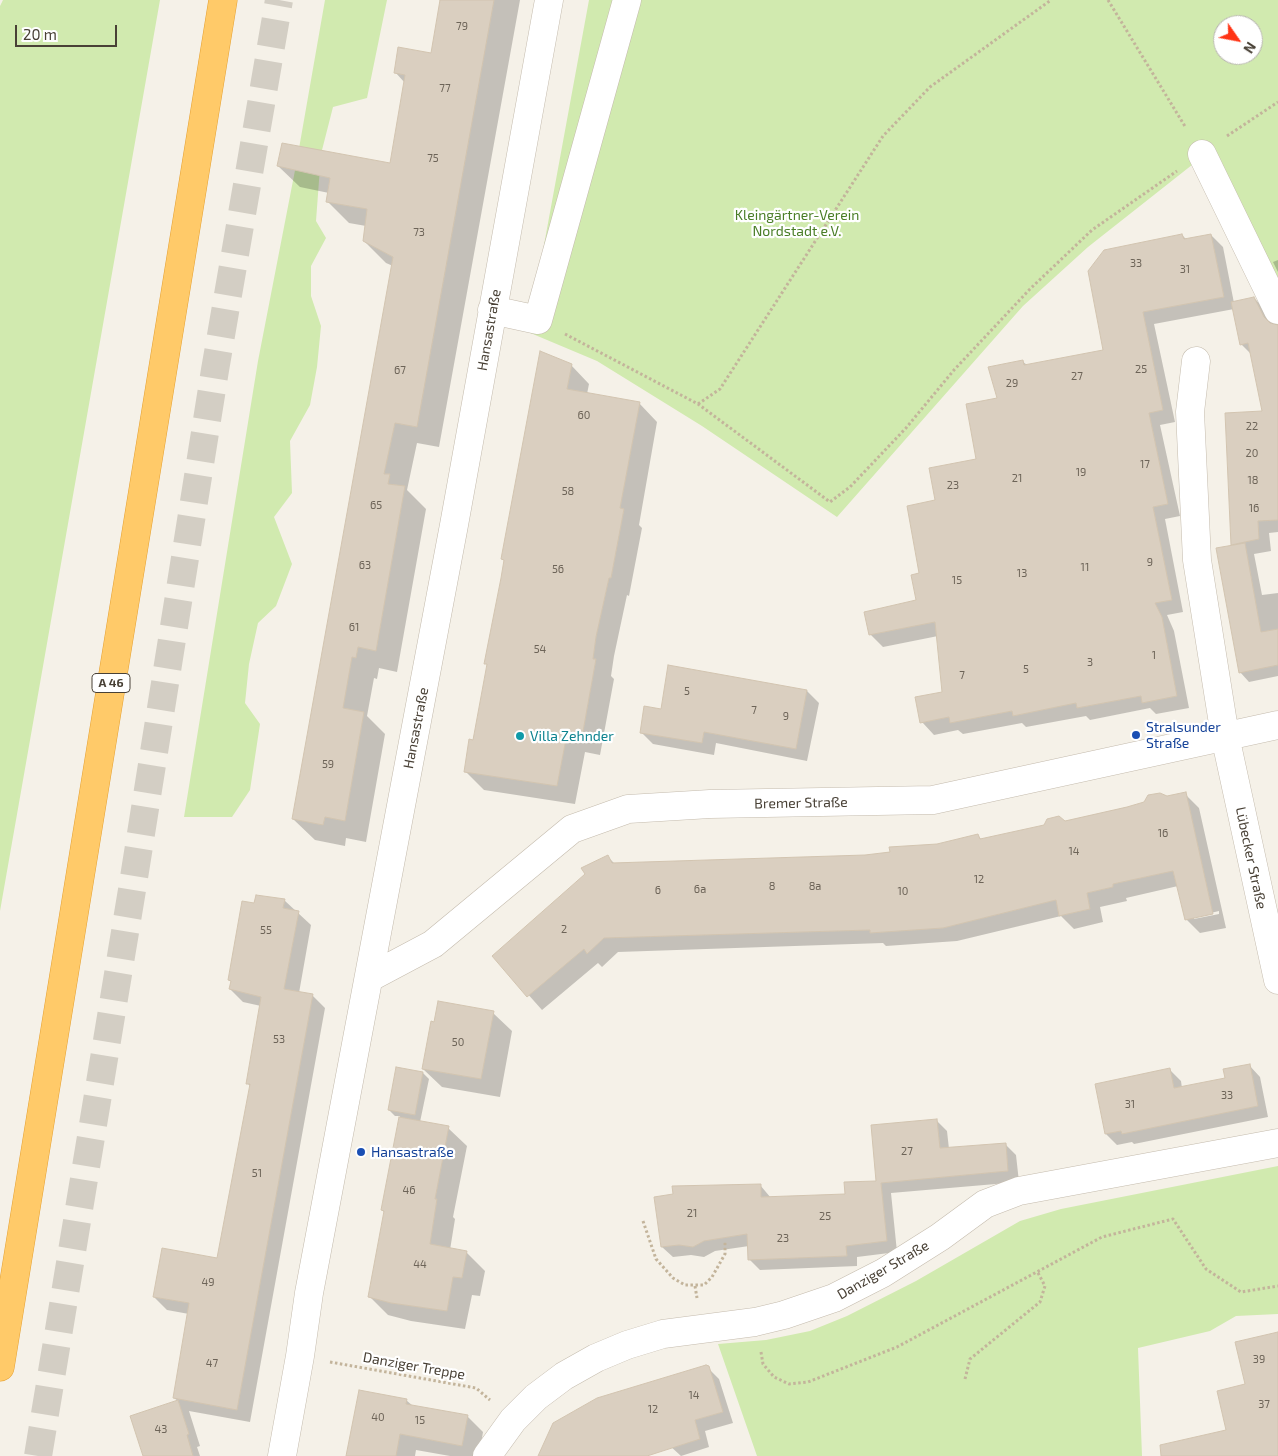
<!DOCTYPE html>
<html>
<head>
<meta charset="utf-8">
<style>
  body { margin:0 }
  #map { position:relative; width:1278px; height:1456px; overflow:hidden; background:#f5f1e8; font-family:"Exo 2",sans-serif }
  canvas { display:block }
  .north { position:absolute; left:1213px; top:15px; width:50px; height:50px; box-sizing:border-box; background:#fff; border:1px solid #b6b3af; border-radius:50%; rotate:123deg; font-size:14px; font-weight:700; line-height:20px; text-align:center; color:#494136 }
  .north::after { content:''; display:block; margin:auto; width:18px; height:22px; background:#ff3415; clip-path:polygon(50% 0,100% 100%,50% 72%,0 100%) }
  .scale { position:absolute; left:15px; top:25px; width:102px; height:22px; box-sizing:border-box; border:2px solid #494136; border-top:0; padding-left:6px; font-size:15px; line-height:18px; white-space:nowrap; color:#494136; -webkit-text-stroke:4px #fff; paint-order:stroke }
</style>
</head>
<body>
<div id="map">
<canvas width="1278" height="1456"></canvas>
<div class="north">N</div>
<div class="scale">20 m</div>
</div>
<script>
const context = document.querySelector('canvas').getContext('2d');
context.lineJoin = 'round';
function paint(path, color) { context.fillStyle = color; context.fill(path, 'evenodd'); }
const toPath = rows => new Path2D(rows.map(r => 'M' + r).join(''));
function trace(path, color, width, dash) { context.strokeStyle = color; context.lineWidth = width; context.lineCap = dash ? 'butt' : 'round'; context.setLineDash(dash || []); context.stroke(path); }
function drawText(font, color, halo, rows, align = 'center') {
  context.font = font + ' "Exo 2",sans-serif'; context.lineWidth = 4.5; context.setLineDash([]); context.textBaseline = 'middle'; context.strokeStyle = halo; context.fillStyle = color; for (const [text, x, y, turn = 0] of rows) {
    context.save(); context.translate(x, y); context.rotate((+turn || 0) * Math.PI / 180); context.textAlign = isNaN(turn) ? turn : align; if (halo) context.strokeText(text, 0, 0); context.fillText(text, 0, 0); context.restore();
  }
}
paint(toPath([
  [3,0,160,0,0,911,0,6],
  [325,0,387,0,367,98,333,107,321,154,316,221,326,238,311,266,311,296,321,326,317,367,310,405,290,441,292,493,274,517,292,564,276,606,258,623,249,664,245,703,260,724,250,790,232,817,184,817,258,361,297,160],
  [589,0,1278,0,1278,336,1197,161,1088,247,1023,306,837,517,702,426,597,361,528,332],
  [1223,25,1253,25,1253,55,1223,55],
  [1278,1166,1278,1314,1236,1316,1210,1331,1138,1348,1142,1456,757,1456,718,1344,766,1340,810,1331,847,1316,916,1281,1020,1221,1061,1209]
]), '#d1eaaf');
paint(toPath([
  [442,0,520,0,439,447,417,443,407,490,426,509,397,672,379,668,377,679,374,678,367,716,385,734,366,842,346,838,345,846,315,840,293,819,393,266,386,263,364,241,366,226,349,223,327,201,329,193,300,187,278,166,391,165,405,83,395,72,432,54],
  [1182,235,1187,240,1211,235,1223,247,1234,303,1254,298,1265,309,1274,326,1278,327,1278,396,1252,355,1241,344,1234,309,1154,324,1175,422,1160,425,1180,516,1165,519,1183,612,1167,615,1174,631,1189,708,1156,714,1150,708,1090,720,1086,716,1026,727,1022,723,963,734,958,730,934,735,922,722,943,693,938,636,883,647,870,634,917,601,921,574,936,501,978,460,999,399,1022,361,1027,365,1105,351],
  [1278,260,1278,272,1273,262],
  [571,365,589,384,587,394,639,403,657,422,639,525,642,528,629,596,627,595,614,656,611,676,614,679,600,755,585,752,575,804,484,790,466,772,474,742,488,666,486,663,505,561,503,559],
  [1278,412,1278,532,1269,533,1271,551,1254,554,1262,595,1278,593,1278,676,1249,682,1240,672,1234,546,1232,544],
  [807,691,819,703,807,761,716,743,714,755,653,744,641,732,662,711],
  [1185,794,1199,808,1226,928,1200,933,1186,919,1178,886,1126,898,1127,901,1100,907,1103,922,1074,929,1061,916,957,941,886,946,883,943,618,952,602,967,598,963,542,1010,494,956,608,857,615,864,865,856,937,845,978,836,982,840],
  [1219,911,1219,914,1194,919,1194,917],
  [284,900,311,925,299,993,312,995,325,1008,250,1422,189,1411,200,1446,197,1447,200,1456,145,1456,178,1401,174,1398,189,1314,167,1310,154,1297,218,1259,251,1087,247,1083,261,1006,243,1002,230,989,232,982,229,980,255,904],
  [493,1013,512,1031,500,1097,442,1087,423,1069,435,1023],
  [1249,1065,1260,1077,1268,1117,1134,1144,1132,1142,1117,1145,1106,1134,1170,1070,1181,1081,1182,1088,1226,1079],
  [397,1069,423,1073,429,1079,420,1122,448,1128,467,1146,453,1217,455,1219,450,1250,467,1253,485,1271,480,1296,472,1295,465,1329,411,1321,388,1315,369,1296,385,1213,382,1210,400,1116,395,1116,389,1110],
  [936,1120,947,1131,949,1149,1005,1144,1016,1155,1019,1182,891,1193,897,1252,857,1257,857,1266,760,1270,749,1259,749,1246,715,1251,704,1257,691,1255,673,1257,662,1247,760,1185,771,1198,846,1195,878,1182],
  [708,1368,719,1379,733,1423,705,1431,709,1447,681,1456,669,1445,625,1456,539,1456],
  [406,1400,413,1406,467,1416,483,1432,479,1456,450,1456,416,1450,415,1456,347,1456]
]), '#0003');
const building = toPath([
  [440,0,494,0,417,427,395,423,384,474,390,474,388,484,405,486,376,651,358,647,356,658,352,657,343,708,364,712,345,821,325,817,323,825,292,819,393,257,363,241,367,209,326,202,330,178,277,166,282,143,390,163,405,75,394,73,398,47,431,53,440,0],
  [1182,234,1184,239,1211,234,1224,297,1143,312,1163,410,1149,413,1168,504,1153,507,1172,600,1155,603,1162,617,1177,696,1142,703,1141,696,1077,708,1076,703,1013,716,1012,711,950,723,949,717,920,723,915,697,942,692,935,622,869,635,864,612,916,600,911,575,919,573,907,506,935,500,929,468,976,459,966,404,997,398,988,367,1023,360,1024,365,1103,350,1088,271,1104,250,1182,234],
  [1254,297,1264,317,1270,323,1278,325,1278,520,1258,521,1259,539,1231,545,1225,413,1262,411,1248,343,1240,345,1231,302,1254,297],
  [540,351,572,364,567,389,640,402,620,508,624,509,611,578,609,578,596,637,593,659,596,659,582,737,567,734,557,786,464,772,469,739,473,740,487,664,484,664,501,578,504,560,501,559,540,351],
  [1245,543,1261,632,1278,629,1278,665,1239,673,1216,548,1245,543],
  [668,665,807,690,796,749,704,732,702,743,640,733,644,706,661,709,668,665],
  [1186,792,1213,914,1185,920,1173,871,1113,884,1113,887,1087,893,1090,909,1059,916,1056,900,943,928,870,933,870,930,604,938,587,954,584,949,527,997,492,956,585,874,581,868,608,855,612,863,865,855,890,852,889,847,937,844,978,834,980,839,1044,825,1047,819,1059,816,1065,821,1127,807,1144,802,1148,795,1160,793,1167,796,1186,792],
  [256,895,285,899,283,908,299,911,284,989,313,994,237,1410,173,1398,189,1303,153,1297,162,1248,217,1258,250,1084,246,1084,261,997,229,989,231,981,228,980,242,901,254,903,256,895],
  [438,1001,494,1011,481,1079,422,1069,431,1021,434,1022,438,1001],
  [1250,1064,1258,1106,1122,1134,1121,1131,1105,1134,1095,1084,1170,1068,1174,1088,1225,1078,1223,1069,1250,1064],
  [396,1067,423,1072,415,1115,388,1110,396,1067],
  [399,1117,449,1126,435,1199,437,1199,430,1244,467,1251,462,1278,453,1277,447,1311,391,1303,368,1297,384,1211,381,1210,399,1117],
  [937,1119,940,1148,1006,1143,1008,1171,881,1183,887,1241,846,1246,847,1256,748,1260,747,1234,704,1241,693,1247,679,1245,661,1247,654,1197,673,1194,672,1186,761,1184,761,1197,845,1194,844,1182,876,1181,871,1125,937,1119],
  [1278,1332,1278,1456,1161,1456,1160,1445,1226,1430,1217,1391,1245,1384,1235,1342,1278,1332],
  [706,1365,709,1366,723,1412,695,1420,700,1439,647,1456,538,1456,553,1423,597,1398,706,1365],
  [359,1390,407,1399,406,1404,468,1415,462,1446,400,1434,396,1456,346,1456,359,1390],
  [178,1400,189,1434,187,1435,193,1456,143,1456,130,1416,178,1400]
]);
paint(building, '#dacfc0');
trace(building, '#d2c4b0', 1);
trace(toPath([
  [38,1456,132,890,215,370,279,0]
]), '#d3cec4', 28, [28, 14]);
const minor = toPath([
  [1202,154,1278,310],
  [492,310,538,320,627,0],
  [1196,361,1190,412,1197,560,1225,736,1278,980],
  [369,978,433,944,572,829,628,809,710,804,933,800,1278,725],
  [282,1456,300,1356,309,1293,454,525,549,0],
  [487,1456,513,1420,536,1397,564,1376,596,1358,627,1345,663,1334,755,1322,784,1315,834,1298,883,1273,940,1237,985,1204,1019,1191,1278,1143]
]);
const highway = toPath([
  [0,1367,223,0]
]);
trace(minor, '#c4bbad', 29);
trace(highway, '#e4a033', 29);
trace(toPath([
  [1108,0,1186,128],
  [1227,136,1278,102],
  [565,334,698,404,830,502,850,487,906,428,954,370,1030,289,1092,230,1177,171],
  [698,404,720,389,883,136,930,87,1051,0],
  [643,1221,656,1259,673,1278,685,1285,704,1285,712,1277,725,1254,725,1241],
  [695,1286,697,1298],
  [761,1352,763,1364,774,1377,789,1384,808,1382,897,1347,1102,1237,1173,1219,1206,1269,1241,1292,1278,1286],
  [330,1362,476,1388,490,1400],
  [965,1379,970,1359,1040,1302,1045,1286,1037,1271]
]), '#c3b49b', 3, [2.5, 2.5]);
trace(minor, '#fff', 28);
trace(highway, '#ffca69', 28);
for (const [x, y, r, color] of [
  [1136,735,5,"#1a4fb4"],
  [520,736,5,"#0f9aa8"],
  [361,1152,5,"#1a4fb4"]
]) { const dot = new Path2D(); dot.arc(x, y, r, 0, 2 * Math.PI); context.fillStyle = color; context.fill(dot); trace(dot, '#fff', 2); }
drawText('11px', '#6d6458', null, [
  ["79",462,26],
  ["77",445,88],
  ["75",433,158],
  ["73",419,232],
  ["33",1136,263],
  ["31",1185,269],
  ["25",1141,369],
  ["67",400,370],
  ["27",1077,376],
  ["29",1012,383],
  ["60",584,415],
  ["22",1252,426],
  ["20",1252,453],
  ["17",1145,464],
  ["19",1081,472],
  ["21",1017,478],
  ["18",1253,480],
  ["23",953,485],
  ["58",568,491],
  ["65",376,505],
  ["16",1254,508],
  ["9",1150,562],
  ["63",365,565],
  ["11",1085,567],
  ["56",558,569],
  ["13",1022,573],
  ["15",957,580],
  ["61",354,627],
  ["54",540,649],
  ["1",1154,655],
  ["3",1090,662],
  ["5",1026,669],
  ["7",962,675],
  ["5",687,691],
  ["7",754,710],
  ["9",786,716],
  ["59",328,764],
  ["16",1163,833],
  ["14",1074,851],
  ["12",979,879],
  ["8",772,886],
  ["8a",815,886],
  ["6a",700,889],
  ["6",658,890],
  ["10",903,891],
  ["2",564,929],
  ["55",266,930],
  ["53",279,1039],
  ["50",458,1042],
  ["33",1227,1095],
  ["31",1130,1104],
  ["27",907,1151],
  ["51",257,1173],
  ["46",409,1190],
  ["21",692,1213],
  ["25",825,1216],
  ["23",783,1238],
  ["44",420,1264],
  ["49",208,1282],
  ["39",1259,1359],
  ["47",212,1363],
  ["14",694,1395],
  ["37",1264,1404],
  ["12",653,1409],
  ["40",378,1417],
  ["15",420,1420],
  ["43",161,1429]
]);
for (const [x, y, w] of [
  [111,683,38]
]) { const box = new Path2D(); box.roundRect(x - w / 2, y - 9.5, w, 19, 4); context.fillStyle = '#fff'; context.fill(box); trace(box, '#494136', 1); }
drawText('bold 12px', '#494136', null, [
  ["A 46",111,683]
]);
drawText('14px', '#497d26', '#fff', [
  ["Kleingärtner-Verein",797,215],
  ["Nordstadt e.V.",797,231]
]);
drawText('14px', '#494136', '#fff', [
  ["Hansastraße",489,330,-80],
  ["Hansastraße",416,728,-79],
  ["Bremer Straße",801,803,-1],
  ["Lübecker Straße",1251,858,78],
  ["Danziger Straße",883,1270,-30],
  ["Danziger Treppe",414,1366,10]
]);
drawText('14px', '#164399', '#fff', [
  ["Stralsunder",1146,727],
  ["Straße",1146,743],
  ["Hansastraße",371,1152]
], 'left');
drawText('14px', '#0d838f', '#fff', [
  ["Villa Zehnder",530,736]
], 'left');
</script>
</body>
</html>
